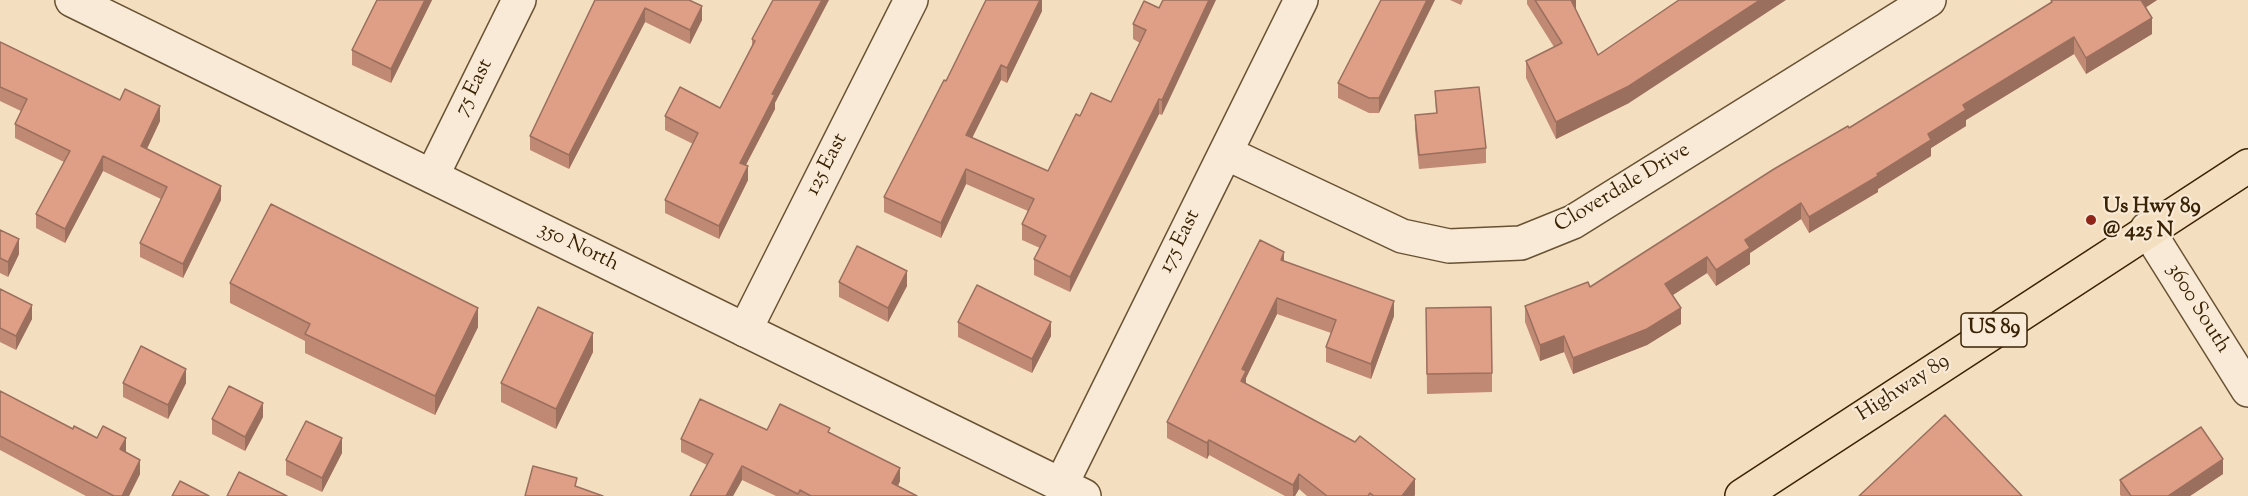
<!DOCTYPE html>
<html>
<head>
<meta charset="utf-8">
<style>
  body { margin:0 }
  canvas { display:block; background:#f4dec0 }
</style>
</head>
<body>
<canvas width="2248" height="496"></canvas>
<script>
const context = document.querySelector('canvas').getContext('2d');
context.lineJoin = 'round';
const toPath = rows => new Path2D(rows.map(r => 'M' + r).join(''));
function trace(path, color, width, dash) { context.strokeStyle = color; context.lineWidth = width; context.lineCap = dash ? 'butt' : 'round'; context.setLineDash(dash || []); context.stroke(path); }
function paint(path, color) { context.fillStyle = color; context.fill(path, 'evenodd'); }
function drawText(font, color, halo, rows, align = 'center') {
  context.font = font + ' "Sorts Mill Goudy",serif'; context.lineWidth = 4.5; context.setLineDash([]); context.textBaseline = 'middle'; context.strokeStyle = halo; context.fillStyle = color; for (const [text, x, y, turn = 0] of rows) {
    context.save(); context.translate(x, y); context.rotate((+turn || 0) * Math.PI / 180); context.textAlign = isNaN(turn) ? turn : align; if (halo) context.strokeText(text, 0, 0); context.fillText(text, 0, 0); context.restore();
  }
}
const minor = toPath([
  [1226,153,1402,236,1449,246,1521,243,1573,222,1929,0],
  [432,176,519,0],
  [2147,229,2248,390],
  [745,330,911,0],
  [1061,485,1301,0]
]);
const tertiary = toPath([
  [72,0,1084,496]
]);
const primary = toPath([
  [1742,496,2248,166]
]);
trace(minor, '#685233', 36);
trace(tertiary, '#685233', 36);
trace(primary, '#3a2304', 36);
trace(minor, '#f8ead6', 33);
trace(tertiary, '#f8ead6', 33);
trace(primary, '#f4dec0', 33);
paint(toPath([
  [377,0,432,0,391,83,352,65,352,50],
  [595,0,689,0,702,20,690,44,645,22,569,169,530,150,530,136],
  [773,0,775,109,746,165,748,180,719,239,665,213,665,200,693,144,665,130,665,116,720,108,752,45,752,39],
  [986,0,1042,0,1042,11,1007,83,1001,80,972,138,1048,171,1080,116,1111,102,1140,43,1133,39,1133,24,1159,8,1163,0,1162,115,1159,114,1070,292,1034,275,1034,259,1040,248,1022,240,1022,224,1028,211,966,184,941,238,884,212,884,197,946,81],
  [1381,0,1379,113,1369,113,1338,98,1338,83],
  [1450,0,1463,0,1461,5],
  [1527,0,1576,0,1576,10,1598,55,1629,103,1556,139,1526,78,1526,61,1554,47,1527,4],
  [2051,0,2157,0,2146,7,2152,34,2086,74,2074,54,1966,120,1966,126,1931,148,1931,156,1878,189,1878,192,1809,233,1801,219,1750,253,1750,264,1716,286,1707,273,1673,295,1681,324,1647,345,1573,374,1564,352,1540,361,1525,322,1525,306,1590,287,2051,3],
  [0,42,160,121,147,149,221,200,183,278,140,257,140,243,161,199,103,171,65,243,36,228,36,214,64,162,15,138,15,124,21,111,0,101],
  [1435,91,1486,148,1486,163,1419,169,1415,130,1415,115,1436,114],
  [0,230,19,254,8,277,0,273],
  [1284,261,1394,316,1371,379,1326,362,1326,347,1331,333,1277,314,1246,378,1246,384,1415,495,1414,496,1307,496,1299,489,1295,496,1285,496,1209,455,1207,459,1167,438,1167,422],
  [839,282,907,286,888,322,839,297],
  [230,283,478,327,435,415,305,353,305,341,230,303],
  [0,289,32,319,16,350,0,342],
  [1426,308,1492,373,1492,392,1427,394],
  [958,322,1051,336,1032,373,958,337],
  [593,352,556,429,501,402,501,383],
  [123,383,186,383,168,419,123,397],
  [0,391,73,429,97,438,126,452,140,474,129,496,86,496,0,450],
  [263,417,245,451,212,434,212,419],
  [767,430,830,434,900,481,898,486,917,496,776,496,742,480,733,496,690,496,707,465,681,452,681,439],
  [342,453,322,492,286,475,286,460],
  [2223,474,2190,496,2121,496,2120,495,2120,480]
]), '#bf8973');
paint(toPath([
  [425,0,432,0,391,83,391,69],
  [822,0,829,0,775,103,775,109,740,176,740,163,772,94],
  [1037,0,1042,0,1042,11,1007,83,1007,68],
  [1209,0,1216,0,1162,115,1162,100],
  [1427,0,1435,0,1379,113,1379,98],
  [1570,0,1576,0,1576,12],
  [1760,0,1786,0,1629,103,1556,139,1556,122],
  [2139,0,2157,0,2139,12],
  [702,6,702,20,690,44,690,30],
  [645,8,645,22,569,169,569,155],
  [2152,18,2152,34,2086,74,2086,58],
  [2074,37,2074,54,1966,120,1966,126,1931,148,1931,156,1878,189,1878,192,1809,233,1809,217,1877,174,1963,105],
  [1001,65,1001,80,966,150,966,135],
  [1159,99,1159,114,1070,292,1070,277],
  [160,106,160,121,141,161,141,146],
  [103,156,103,171,65,243,65,229],
  [748,166,748,180,719,239,719,226],
  [966,169,966,184,941,238,941,223],
  [221,186,221,200,183,278,183,264],
  [1801,203,1801,219,1750,253,1750,264,1716,286,1716,270,1745,240],
  [19,239,19,254,8,277,8,262],
  [1284,252,1284,267,1281,260],
  [1707,257,1707,273,1665,300,1665,284],
  [907,271,907,286,888,322,888,308],
  [1277,298,1277,314,1246,378,1246,387,1241,381,1242,369],
  [1394,301,1394,316,1371,379,1371,364],
  [32,305,32,319,16,350,16,336],
  [478,308,478,327,435,415,435,396],
  [1681,308,1681,324,1647,345,1573,374,1573,358],
  [1051,322,1051,336,1032,373,1032,359],
  [593,333,593,352,556,429,556,409],
  [1564,336,1564,352,1540,361,1540,345],
  [186,369,186,383,168,419,168,405],
  [263,403,263,417,245,451,245,437],
  [126,438,126,452,120,449],
  [342,438,342,453,322,492,322,478],
  [1209,440,1209,455,1207,459,1207,443],
  [2223,459,2223,474,2190,496,2168,496],
  [140,460,140,474,129,496,122,496],
  [742,466,742,480,733,496,726,496],
  [900,468,900,481,893,496,892,483],
  [1299,474,1299,489,1295,496,1293,496,1293,485],
  [1415,479,1415,495,1414,496,1402,496]
]), '#9b6f5e');
const building = toPath([
  [377,0,425,0,391,69,352,50,377,0],
  [595,0,689,0,702,6,690,30,645,8,569,155,530,136,595,0],
  [773,0,822,0,772,94,775,95,740,163,748,166,719,226,665,200,698,133,665,116,680,87,720,108,755,41,752,39,773,0],
  [986,0,1040,0,1007,68,1001,65,966,135,1048,171,1076,114,1080,116,1091,93,1111,102,1146,30,1133,24,1144,1,1159,8,1163,0,1209,0,1162,100,1159,99,1070,277,1034,259,1046,236,1022,224,1034,199,966,169,941,223,884,197,944,80,946,81,986,0],
  [1381,0,1427,0,1379,98,1369,98,1338,83,1381,0],
  [1535,0,1571,0,1598,55,1679,0,1760,0,1629,86,1556,122,1526,61,1562,43,1535,0],
  [2051,0,2141,0,2152,18,2086,58,2074,37,1963,105,1966,110,1928,134,1931,140,1877,174,1878,176,1809,217,1801,203,1745,240,1750,248,1716,270,1707,257,1665,284,1681,308,1647,329,1573,358,1564,336,1540,345,1525,306,1588,282,1590,287,1774,169,1848,126,1849,128,2052,2,2051,0],
  [0,42,120,100,125,89,160,106,141,146,221,186,183,264,140,243,167,187,103,156,65,229,36,214,70,151,15,124,27,99,0,87,0,42],
  [1479,87,1486,148,1419,155,1415,115,1437,113,1435,91,1479,87],
  [271,204,478,308,435,396,305,334,310,324,230,283,271,204],
  [0,230,19,239,8,262,0,258,0,230],
  [1260,240,1284,252,1281,260,1394,301,1371,364,1326,347,1336,320,1277,298,1242,369,1246,371,1241,381,1355,442,1360,436,1415,479,1402,496,1374,496,1370,493,1368,496,1327,496,1299,474,1293,485,1209,440,1207,443,1167,422,1260,240],
  [857,246,907,271,888,308,839,282,857,246],
  [977,285,1051,322,1032,359,958,322,977,285],
  [0,289,32,305,16,336,0,328,0,289],
  [538,307,593,333,556,409,501,383,538,307],
  [1491,307,1492,373,1427,374,1426,308,1491,307],
  [141,346,186,369,168,405,123,383,141,346],
  [229,386,263,403,245,437,212,419,229,386],
  [0,391,73,429,74,426,97,438,103,426,126,438,120,449,140,460,122,496,114,496,0,436,0,391],
  [700,399,767,430,780,404,830,428,828,432,900,468,892,483,917,496,811,496,800,490,798,494,742,466,726,496,690,496,713,454,681,439,700,399],
  [1945,415,2022,496,1859,496,1945,415],
  [306,421,342,438,322,478,286,460,306,421],
  [2201,427,2223,459,2168,496,2131,496,2120,480,2201,427],
  [533,466,577,478,575,486,603,496,525,496,533,466],
  [239,472,287,496,227,496,239,472],
  [180,481,209,496,172,496,180,481]
]);
paint(building, '#de9f86');
trace(building, '#9b6f5e', 1.5);
for (const [x, y, r, color] of [
  [2091,220,6,"#8f2418"]
]) { const dot = new Path2D(); dot.arc(x, y, r, 0, 2 * Math.PI); context.fillStyle = color; context.fill(dot); trace(dot, '#f8ead6', 2); }
for (const [x, y, w] of [
  [1994,330,66]
]) { const box = new Path2D(); box.roundRect(x - w / 2, y - 17, w, 34, 4.5); context.fillStyle = '#f8ead6'; context.fill(box); trace(box, '#3a2304', 1.5); }
drawText('bold 20px', '#3a2304', null, [
  ["US 89",1994,330]
]);
drawText('21px', '#3a2304', '#f8ead6', [
  ["75 East",475,88,-64],
  ["125 East",828,165,-63],
  ["Cloverdale Drive",1623,189,-31],
  ["175 East",1181,242,-64],
  ["350 North",578,248,26],
  ["3600 South",2197,309,58],
  ["Highway 89",1904,389,-33]
]);
drawText('bold 21px', '#3a2304', '#f8ead6', [
  ["Us Hwy 89",2103,208],
  ["@ 425 N",2103,232]
], 'left');
</script>
</body>
</html>
